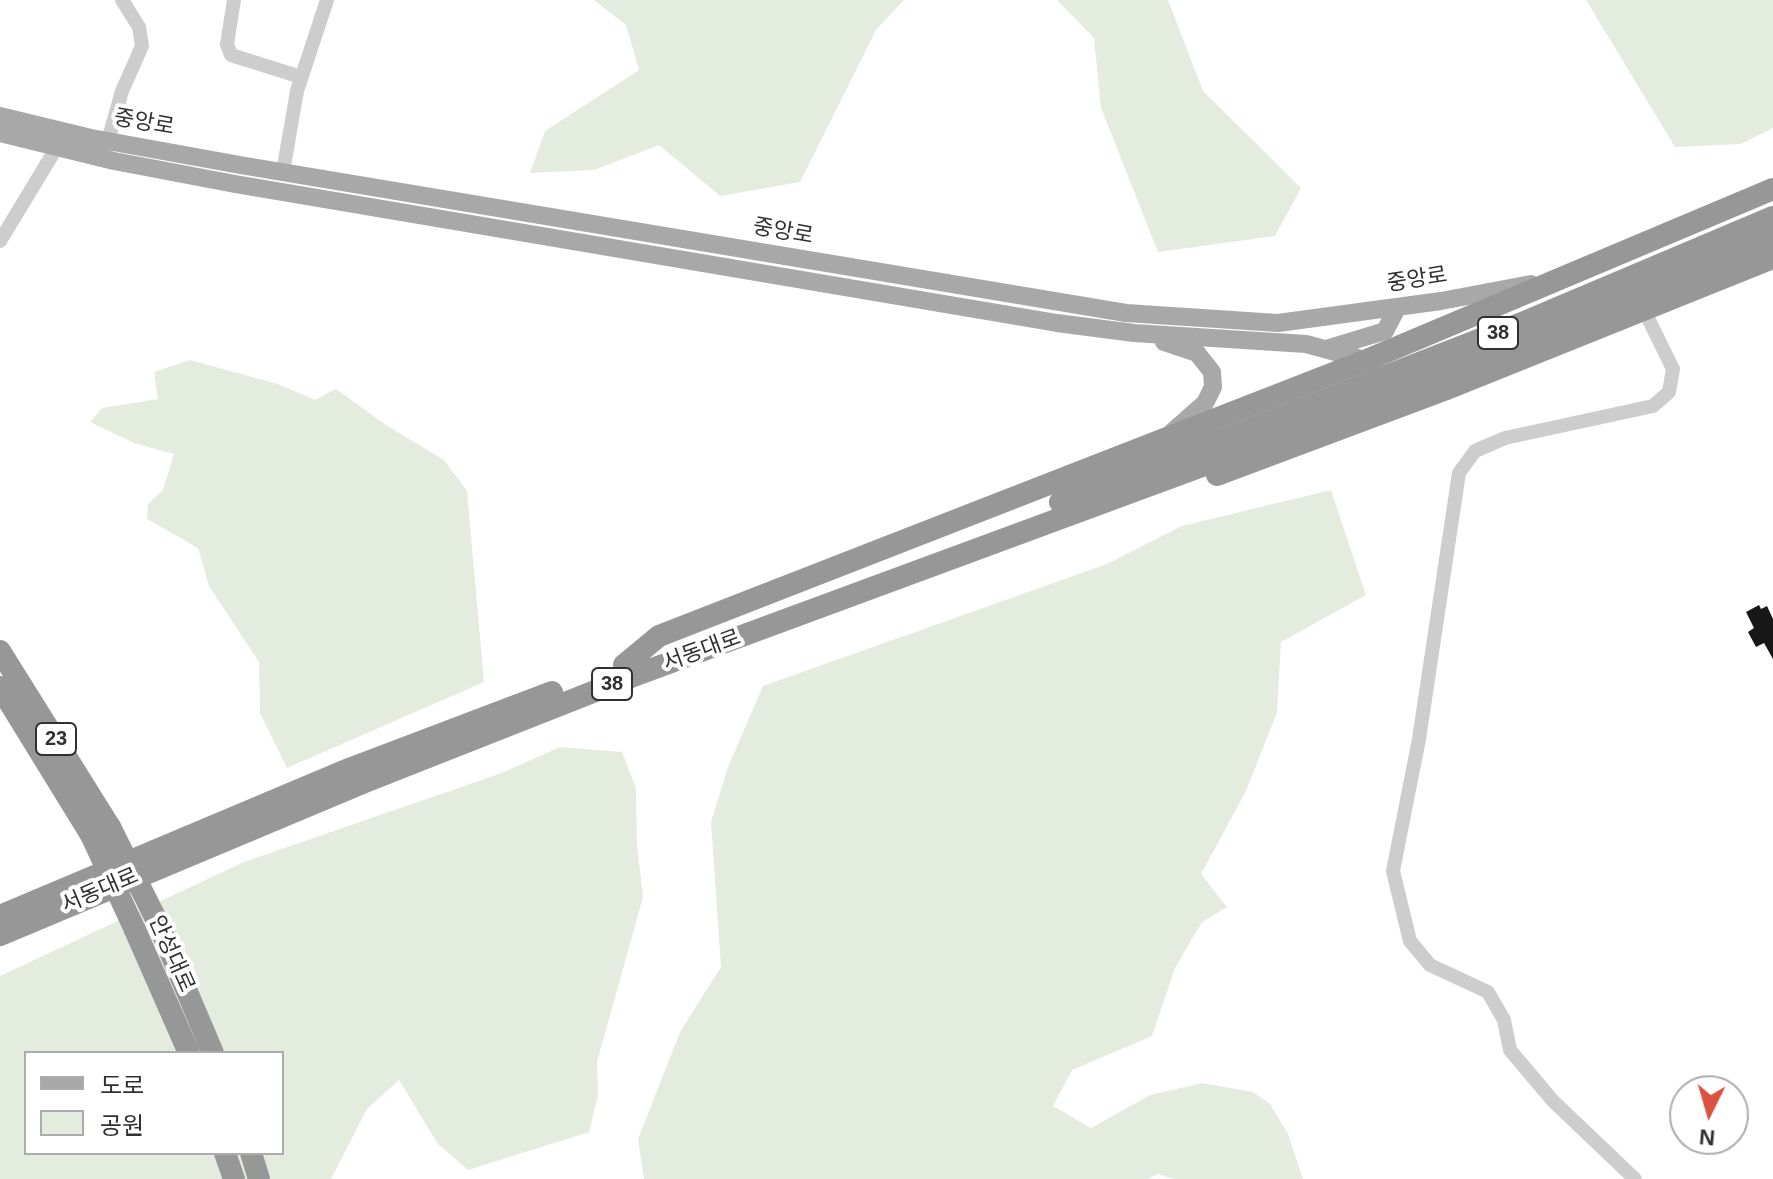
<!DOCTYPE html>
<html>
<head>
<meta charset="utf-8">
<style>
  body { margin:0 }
  #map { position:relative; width:1773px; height:1179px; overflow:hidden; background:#fff; font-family:Arial,"Noto Sans KR",sans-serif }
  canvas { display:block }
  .legend { position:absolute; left:24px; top:1051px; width:260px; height:104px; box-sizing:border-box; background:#fff; border:2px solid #acacac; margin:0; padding:10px 14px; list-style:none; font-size:24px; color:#303030 }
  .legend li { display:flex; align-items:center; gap:16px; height:40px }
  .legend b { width:40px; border:2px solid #acacac }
  .north { position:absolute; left:1669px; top:1075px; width:80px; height:80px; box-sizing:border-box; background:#fff; border:2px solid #acacac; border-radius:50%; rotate:185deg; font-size:22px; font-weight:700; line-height:32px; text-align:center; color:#303030 }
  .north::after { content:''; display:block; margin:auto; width:28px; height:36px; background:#d95340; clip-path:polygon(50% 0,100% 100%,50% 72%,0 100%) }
</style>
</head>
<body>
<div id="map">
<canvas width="1773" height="1179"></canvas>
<ul class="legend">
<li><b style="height:10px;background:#a8a8a8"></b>도로</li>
<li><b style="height:22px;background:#e4ecdf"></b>공원</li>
</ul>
<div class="north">N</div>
</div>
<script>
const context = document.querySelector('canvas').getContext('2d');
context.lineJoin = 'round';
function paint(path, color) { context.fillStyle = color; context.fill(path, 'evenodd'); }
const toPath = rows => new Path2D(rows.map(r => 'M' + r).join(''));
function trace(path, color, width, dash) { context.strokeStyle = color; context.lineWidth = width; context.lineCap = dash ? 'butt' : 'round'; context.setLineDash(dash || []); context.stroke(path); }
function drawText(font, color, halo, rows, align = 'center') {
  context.font = font + ' Arial,"Noto Sans KR",sans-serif'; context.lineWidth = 8; context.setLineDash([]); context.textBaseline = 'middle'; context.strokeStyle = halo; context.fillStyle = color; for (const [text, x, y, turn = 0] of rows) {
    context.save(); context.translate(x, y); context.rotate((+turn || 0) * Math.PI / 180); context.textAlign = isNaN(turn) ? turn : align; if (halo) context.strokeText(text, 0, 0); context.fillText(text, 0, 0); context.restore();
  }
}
paint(toPath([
  [594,0,904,0,876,30,800,182,720,196,659,145,594,170,530,173,545,131,639,70,626,25],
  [1057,0,1168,0,1203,91,1301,188,1275,236,1158,252,1101,108,1094,38],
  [1586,0,1773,0,1773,128,1741,144,1675,147],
  [190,360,278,384,315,400,336,389,386,425,444,460,467,491,484,682,287,768,260,713,259,662,209,586,198,548,147,519,148,504,163,490,174,454,134,443,90,422,102,408,158,399,154,372],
  [1331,490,1366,595,1281,642,1277,712,1246,791,1201,874,1227,907,1202,922,1175,968,1152,1036,1072,1070,1053,1106,1091,1128,1150,1095,1202,1083,1253,1092,1270,1104,1288,1134,1303,1179,1174,1179,1158,1174,1148,1179,644,1179,638,1139,680,1032,721,967,711,822,728,767,763,686,1107,564,1182,526],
  [560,747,622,752,636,788,637,846,643,897,597,1062,598,1096,589,1132,468,1170,438,1144,399,1080,367,1109,331,1179,0,1179,0,976,244,862,499,774],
  [26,1053,282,1053,282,1153,26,1153]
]), '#e4ecdf');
paint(toPath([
  [1759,605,1761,609,1767,606,1773,619,1773,659,1764,643,1756,647,1748,632,1754,628,1746,612]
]), '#171717');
trace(toPath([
  [234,0,227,44,231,55,301,77],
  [108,141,122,91,142,46,139,27,122,0],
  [283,172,297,91,327,0],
  [0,241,57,147],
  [1635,1179,1553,1101,1510,1050,1504,1020,1488,992,1430,965,1410,941,1393,871,1419,739,1459,473,1475,451,1505,438,1653,406,1669,392,1673,369,1644,310]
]), '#cdcdcd', 14);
trace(toPath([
  [0,116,91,138,240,165,1126,313,1278,323,1441,301,1531,284],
  [0,133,114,161,235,184,1057,323,1134,333,1306,344,1372,362],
  [1164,342,1197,353,1212,372,1213,387,1205,403,1171,433],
  [1329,348,1385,331,1397,308]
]), '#a8a8a8', 18);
trace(toPath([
  [1217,475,1444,390,1773,258],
  [1060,502,1219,441],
  [0,651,110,827],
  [624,665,659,636,1367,360,1773,189],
  [0,687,91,835],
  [0,916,349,769,552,692],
  [157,921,213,1053],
  [135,930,189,1053],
  [0,935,367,781,636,675,1232,455],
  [225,1153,234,1179],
  [251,1153,259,1179]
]), '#979797', 22);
trace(toPath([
  [1219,441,1527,321,1773,217],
  [1232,455,1773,237],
  [110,827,157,921],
  [91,835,135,930]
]), '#979797', 22);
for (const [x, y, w] of [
  [1498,333,40],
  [612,684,40],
  [56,739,40]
]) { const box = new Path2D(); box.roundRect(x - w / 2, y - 16, w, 32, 6); context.fillStyle = '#fff'; context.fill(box); trace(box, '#303030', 2); }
drawText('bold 20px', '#303030', null, [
  ["38",1498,333],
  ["38",612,684],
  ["23",56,739]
]);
drawText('22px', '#303030', '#fff', [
  ["중앙로",144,123,10],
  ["중앙로",783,232,10],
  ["중앙로",1417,280,-9],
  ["서동대로",702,651,-20],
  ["서동대로",100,891,-23],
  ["안성대로",171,954,66]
]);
</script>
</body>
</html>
